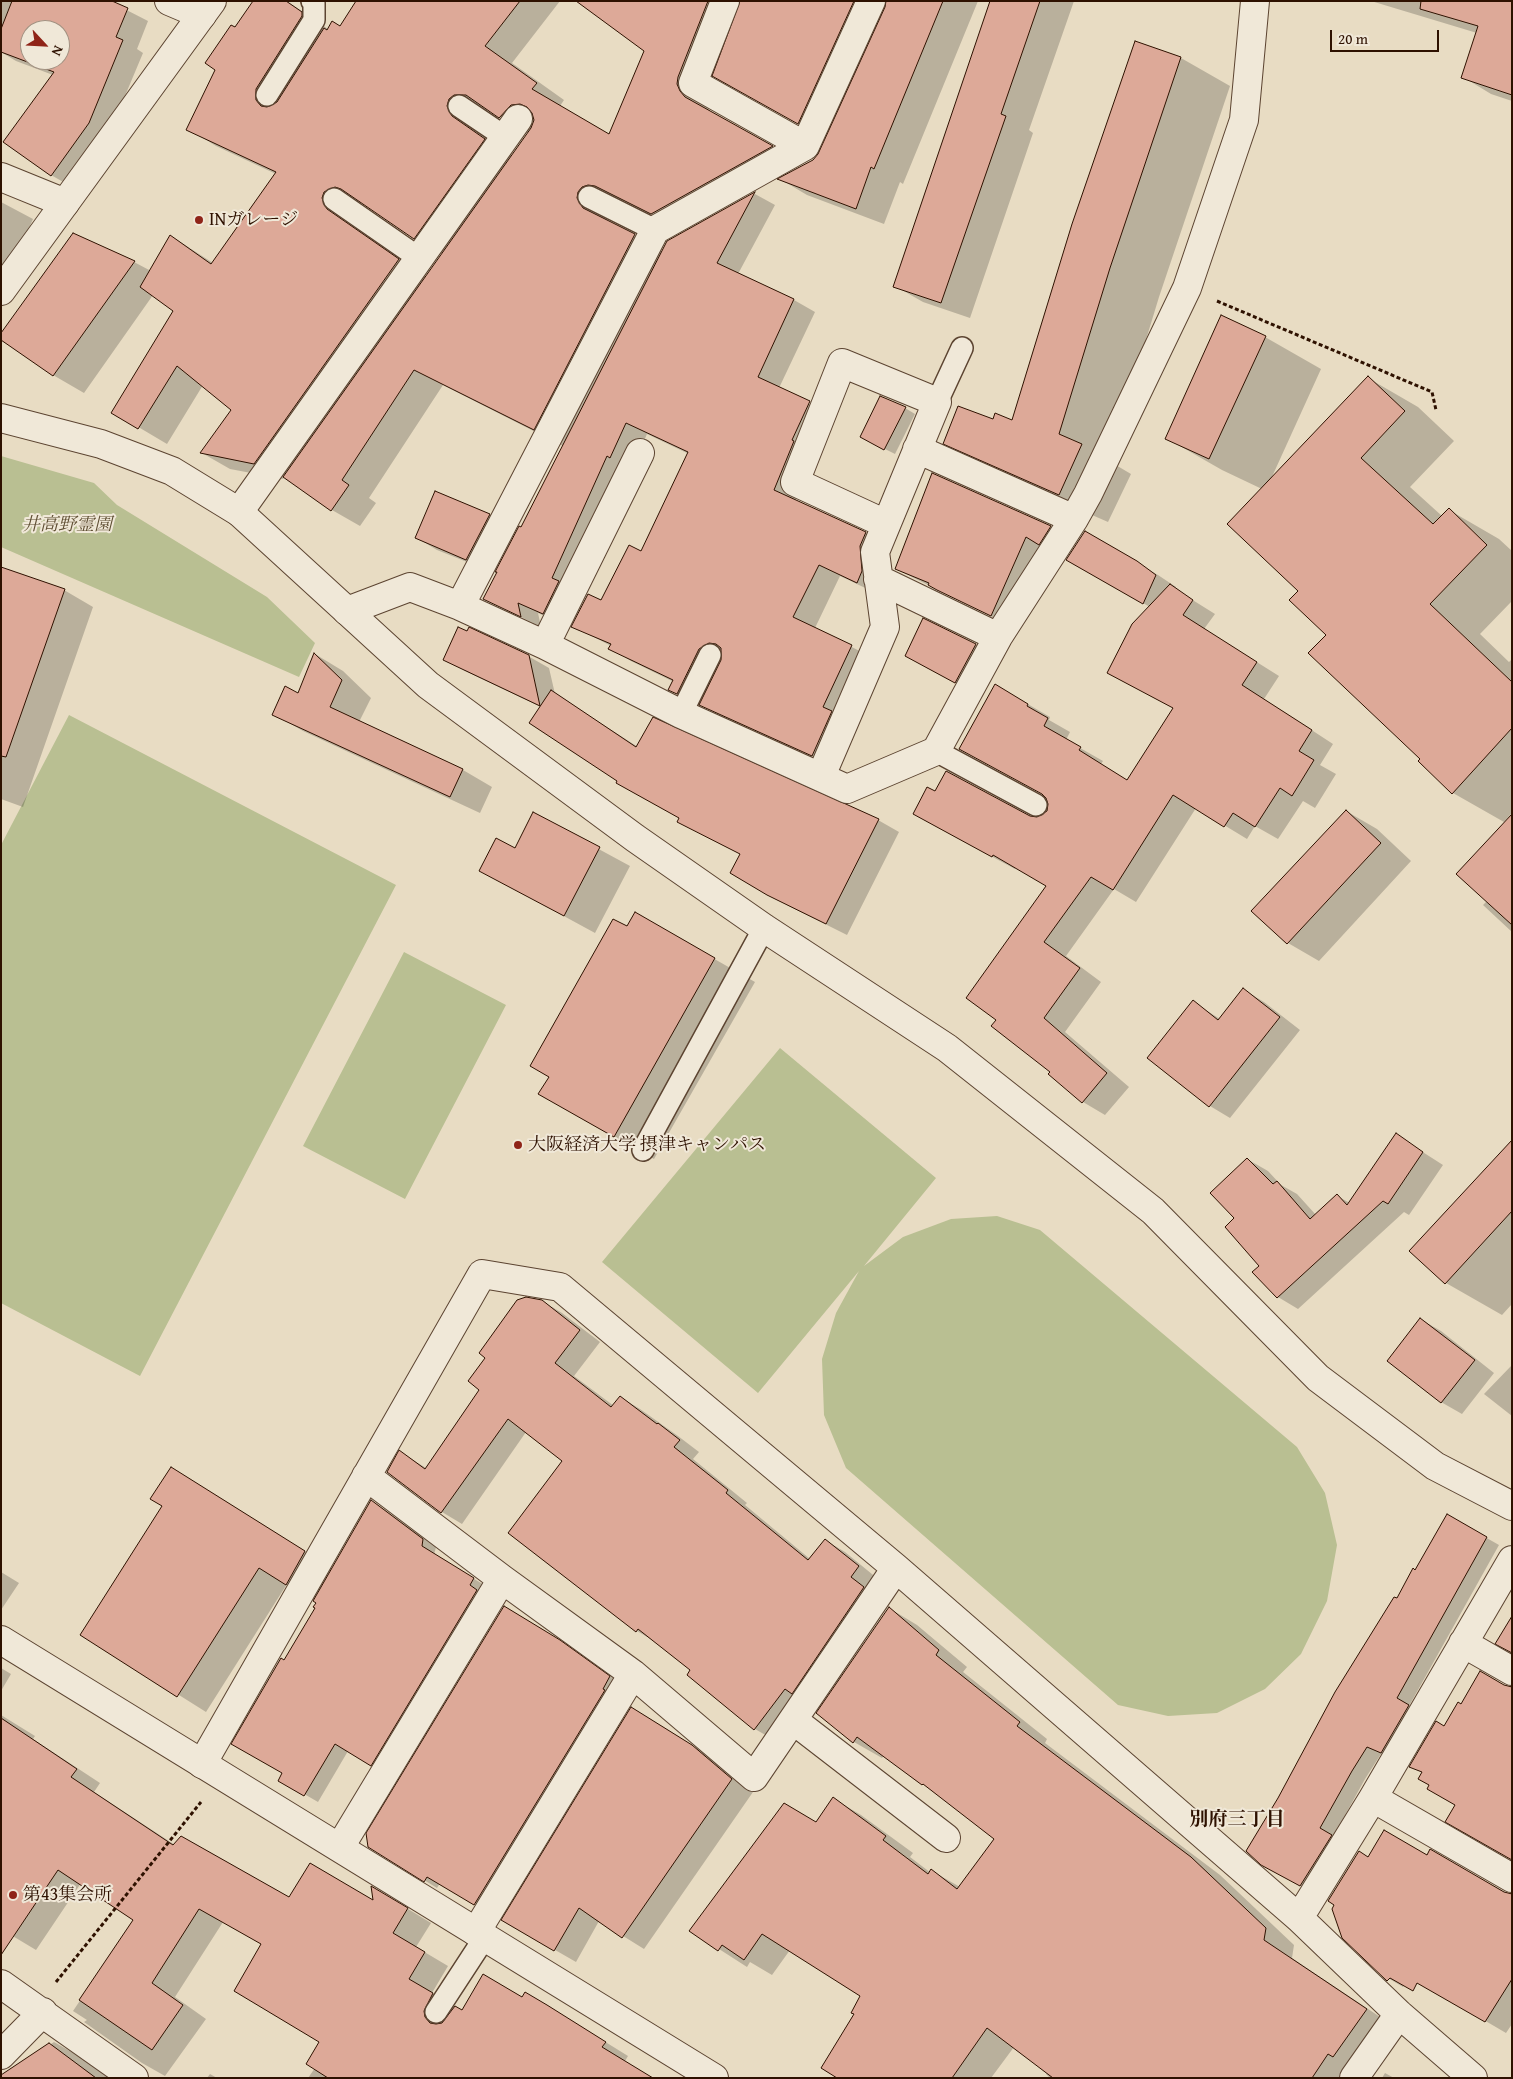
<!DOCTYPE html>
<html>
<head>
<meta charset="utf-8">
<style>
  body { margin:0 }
  #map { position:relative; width:1513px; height:2079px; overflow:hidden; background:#e8dcc3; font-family:"Gentium Book Plus",serif }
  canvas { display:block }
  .frame { position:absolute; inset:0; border:2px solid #2e1100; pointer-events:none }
  .north { position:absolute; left:20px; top:20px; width:50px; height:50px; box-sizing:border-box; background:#f0e8d8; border:1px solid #a29282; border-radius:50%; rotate:115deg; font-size:14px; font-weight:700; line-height:20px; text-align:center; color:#2e1100 }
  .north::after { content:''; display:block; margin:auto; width:18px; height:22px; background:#8f2418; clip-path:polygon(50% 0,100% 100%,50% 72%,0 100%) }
  .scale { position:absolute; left:1330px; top:30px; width:109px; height:22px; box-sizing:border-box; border:2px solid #2e1100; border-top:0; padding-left:6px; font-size:15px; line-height:18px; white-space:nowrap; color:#2e1100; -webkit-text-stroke:4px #f0e8d8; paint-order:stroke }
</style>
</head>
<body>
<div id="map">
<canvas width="1513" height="2079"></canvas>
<div class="frame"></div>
<div class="north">N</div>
<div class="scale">20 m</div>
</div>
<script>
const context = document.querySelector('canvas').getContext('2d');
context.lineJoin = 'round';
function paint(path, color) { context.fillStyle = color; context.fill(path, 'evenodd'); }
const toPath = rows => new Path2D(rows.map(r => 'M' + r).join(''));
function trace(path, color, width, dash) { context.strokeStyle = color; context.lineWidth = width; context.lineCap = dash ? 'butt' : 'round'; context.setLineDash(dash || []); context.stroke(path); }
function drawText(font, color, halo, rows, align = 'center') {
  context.font = font + ' "Gentium Book Plus","Noto Serif JP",serif'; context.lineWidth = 4; context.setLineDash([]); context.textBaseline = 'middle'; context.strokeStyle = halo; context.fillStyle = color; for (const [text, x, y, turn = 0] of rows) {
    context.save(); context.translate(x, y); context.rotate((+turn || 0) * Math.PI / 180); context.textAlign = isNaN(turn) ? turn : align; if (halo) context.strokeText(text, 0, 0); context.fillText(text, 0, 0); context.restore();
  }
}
paint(toPath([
  [1,456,94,483,117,505,267,597,315,643,299,677,1,547],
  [69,715,396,885,140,1376,1,1303,1,845],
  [404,952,506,1005,405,1199,303,1146],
  [780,1048,936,1178,864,1266,903,1237,951,1219,997,1216,1040,1230,1297,1447,1325,1493,1337,1545,1327,1601,1301,1654,1265,1689,1217,1713,1168,1716,1118,1705,846,1468,824,1415,822,1359,836,1313,859,1271,758,1393,602,1262]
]), '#b9bf92');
paint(toPath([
  [1,1,109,1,148,21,137,49,143,53,109,134,72,187,51,175,53,75,16,61,1,52],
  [30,30,60,30,60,60,30,60],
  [259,1,287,1,328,29,340,27,358,1,560,1,512,63,564,100,560,106,609,136,645,51,578,1,978,1,903,184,900,182,884,224,807,195,780,179,813,161,820,153,827,139,714,75,706,94,705,101,708,109,713,113,800,163,680,230,624,201,611,202,604,215,609,222,663,252,668,242,755,194,775,205,738,274,794,300,815,312,779,388,830,415,795,501,866,533,887,545,878,594,840,576,815,628,873,658,834,767,722,717,699,704,698,705,691,702,670,689,674,682,631,661,610,648,611,646,573,626,602,602,642,553,689,454,647,434,564,625,538,613,541,627,485,599,563,446,443,385,369,498,376,503,360,526,332,510,285,476,283,479,230,469,202,453,233,410,203,385,167,444,113,412,175,311,153,295,84,393,53,375,134,262,151,271,171,236,213,263,276,174,216,146,188,129],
  [483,110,491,111,528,133,513,156,480,134,474,123],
  [363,202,414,238,443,254,427,277,355,227,349,215,352,207],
  [992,1,1074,1,1029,130,1033,133,970,318,923,302,895,286],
  [1371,1,1512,1,1512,101,1491,94,1463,77,1477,33],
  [1135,43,1181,58,1230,86,1159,297,1109,461,1131,474,1108,522,994,472,945,443,993,421,1013,421],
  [1,202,33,219,6,281,1,279],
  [1265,337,1321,369,1271,479,1368,378,1418,407,1454,441,1410,487,1442,516,1449,510,1499,539,1512,551,1512,601,1480,634,1509,662,1512,659,1512,813,1504,822,1453,793,1420,761,1422,758,1327,635,1300,591,1262,489,1222,470,1166,438],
  [905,408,915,414,895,454,871,442],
  [933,475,1050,527,1069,538,1010,626,896,569],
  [436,493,490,515,510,527,487,570,437,550,417,538],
  [1085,533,1158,575,1176,587,1175,589,1215,614,1204,629,1279,676,1264,699,1333,744,1320,765,1336,774,1315,808,1303,801,1278,839,1255,826,1247,839,1196,808,1136,902,1114,889,1066,956,1101,982,1065,1032,1129,1087,1105,1115,1083,1102,1050,1074,1052,1072,997,1020,1048,886,1016,867,1015,869,937,827,936,792,1037,819,1048,812,1050,804,995,685,1050,717,1049,720,1070,732,1066,740,1103,761,1101,764,1128,781,1174,708,1108,673,1150,607,1068,560],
  [1,568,64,590,93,607,23,807,1,799],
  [976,645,996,657,976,694,927,668],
  [315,654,343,671,371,698,359,722,463,770,492,787,480,813,303,731,274,714,299,694],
  [528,656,549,668,555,694,638,747,878,820,899,832,847,935,789,906,732,872,742,855,679,822,681,818,619,781,541,707,465,671,444,660],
  [1346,811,1377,829,1411,861,1319,961,1288,943,1253,911],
  [534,814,630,866,595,933,481,871,515,849],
  [1512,832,1512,932,1483,905,1487,901],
  [635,914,755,982,654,1159,580,1117,550,1076],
  [1244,990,1264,1002,1300,1030,1230,1118,1210,1106,1149,1058,1193,1002,1220,1019],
  [1396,1135,1443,1165,1409,1215,1404,1212,1298,1309,1278,1297,1236,1219,1247,1159,1268,1171,1281,1185,1297,1194,1316,1215,1337,1196,1350,1203],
  [1512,1142,1512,1304,1502,1315,1446,1283],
  [542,1301,562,1313,600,1342,574,1376,614,1406,620,1397,640,1409,678,1436,699,1452,693,1459,747,1503,745,1505,810,1559,825,1540,845,1552,878,1579,774,1740,755,1729,688,1675,692,1670,654,1641,637,1631,509,1533,564,1461,526,1432,462,1524,442,1512,388,1472,400,1452,426,1468],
  [1420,1319,1441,1331,1494,1373,1462,1414,1441,1402],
  [1512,1365,1512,1416,1484,1394],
  [171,1468,333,1569,372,1501,384,1509,436,1547,434,1555,486,1586,384,1773,348,1751,318,1802,280,1780,284,1773,285,1661,316,1608,317,1603,287,1584,206,1712,82,1634,164,1506],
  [1448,1516,1499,1545,1409,1706,1422,1714,1395,1760,1381,1754,1365,1779,1333,1837,1344,1844,1314,1893,1262,1864,1397,1600],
  [1,1572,19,1583,1,1610],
  [889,1608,917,1625,967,1667,963,1672,1047,1739,1045,1743,1220,1875,1294,1945,1292,1958,1386,2021,1351,2078,1050,2078,1046,2074,1048,2072,1014,2047,991,2078,839,2078,862,1995,790,1950,772,1975,750,1962,747,1967,691,1931,817,1823,834,1799,861,1815,913,1853,910,1857,931,1873,932,1871,960,1887,996,1838,884,1755,882,1758,854,1742],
  [572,1649,621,1684,487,1910,440,1883,437,1888,369,1846],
  [1,1668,11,1674,1,1691],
  [632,1708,713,1758,753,1792,644,1949,599,1921,576,1962,503,1920],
  [1,1715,35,1736,33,1739,100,1783,94,1792,175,1845,290,1899,374,1902,395,1901,431,1923,416,1947,448,1966,432,1993,463,2012,523,1998,549,2007,628,2056,625,2061,651,2078,308,2078,315,2068,320,2041,263,1944,223,1922,175,1997,206,2019,165,2076,142,2063,84,2022,87,2020,73,2011,135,1919,81,1883,36,1950,1,1929],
  [1431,1851,1512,1896,1512,2024,1506,2033,1431,1989,1437,1938,1403,1987,1383,1975,1369,1858,1427,1857],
  [54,2042,77,2055,109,2078,1,2078],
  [1385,2073,1394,2078,1382,2078],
  [210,2074,217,2078,207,2078]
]), '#0003');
const building = toPath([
  [12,1,112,1,128,8,116,37,123,40,89,123,51,176,3,142,54,72,1,52,1,29,12,1],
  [30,30,60,30,60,60,30,60,30,30],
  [253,1,286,1,302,12,302,16,256,89,256,100,261,106,267,107,277,102,324,28,327,30,332,21,340,26,356,1,520,1,485,46,537,83,532,89,609,134,644,51,576,1,708,1,678,77,677,84,680,91,685,97,773,146,651,214,595,186,588,185,582,187,578,192,577,198,583,208,635,234,534,430,414,370,342,480,349,485,331,511,283,477,531,128,534,120,532,113,527,107,520,104,511,105,499,118,466,95,454,95,449,99,447,106,452,116,485,139,414,239,341,189,335,187,324,192,322,198,327,209,399,259,254,464,200,453,231,410,177,366,138,429,111,413,173,311,140,287,170,235,211,264,276,172,186,130,215,70,205,63,231,25,235,27,253,1],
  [740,1,854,1,798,124,712,76,740,1],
  [886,1,943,1,874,169,871,167,856,209,777,179,813,160,818,154,885,7,886,1],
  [990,1,1040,1,1001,114,1006,116,941,303,893,287,990,1],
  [1421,1,1512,1,1512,95,1461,78,1478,26,1420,9,1421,1],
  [1135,41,1181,57,1110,268,1059,434,1082,444,1059,495,943,444,958,406,993,419,995,413,1012,420,1072,224,1135,41],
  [755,192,717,263,794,299,758,377,810,401,792,440,794,441,774,490,866,532,860,546,862,571,857,583,819,565,793,617,852,645,823,707,832,711,812,756,699,705,721,660,721,648,716,644,709,643,699,649,677,694,668,690,673,680,608,649,611,644,571,627,588,594,601,600,629,545,641,551,688,452,626,423,610,458,607,456,552,578,559,581,543,614,518,603,521,617,483,599,497,572,495,572,519,526,521,527,667,241,755,192],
  [73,233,135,261,53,376,1,340,1,333,73,233],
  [1221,315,1266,336,1209,459,1165,439,1221,315],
  [1368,376,1405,411,1361,458,1433,524,1449,508,1487,545,1430,604,1512,682,1512,728,1452,794,1418,761,1420,759,1308,653,1326,635,1289,600,1298,591,1227,524,1368,376],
  [880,396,906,407,884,450,860,437,880,396],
  [932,473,1051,526,1039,545,1026,537,991,616,937,590,928,585,929,583,895,569,932,473],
  [435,491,490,514,466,560,415,538,435,491],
  [1085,531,1137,561,1156,575,1143,604,1066,560,1085,531],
  [1,567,65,589,6,757,1,756,1,567],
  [1170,584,1193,600,1183,615,1257,662,1242,685,1312,730,1299,751,1314,760,1292,796,1280,788,1255,827,1233,813,1224,827,1173,795,1113,890,1091,877,1044,942,1080,968,1044,1018,1107,1073,1082,1103,1048,1074,1050,1072,991,1026,996,1020,966,998,1046,886,993,855,992,857,913,814,927,787,935,791,946,771,1030,816,1037,817,1047,811,1048,804,1046,798,1042,794,959,749,995,684,1028,704,1027,706,1048,718,1044,726,1081,747,1079,750,1127,780,1173,708,1107,673,1132,624,1170,584],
  [923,618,976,644,955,683,905,656,923,618],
  [458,627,467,631,469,627,529,655,540,706,443,660,458,627],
  [314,653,342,680,330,707,463,769,450,797,272,715,285,686,298,693,314,653],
  [551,690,636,747,653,717,879,819,826,924,767,895,730,873,740,854,677,822,679,818,616,783,617,781,529,723,551,690],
  [1346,810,1381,843,1287,944,1251,911,1346,810],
  [533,812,600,847,564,916,479,871,496,838,515,848,533,812],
  [1512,814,1512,925,1456,874,1512,814],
  [635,912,715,958,614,1137,538,1094,549,1077,530,1066,613,919,627,926,635,912],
  [1243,988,1280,1017,1209,1107,1147,1058,1193,1000,1218,1020,1243,988],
  [1396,1133,1423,1152,1388,1204,1383,1201,1277,1298,1252,1272,1259,1266,1225,1227,1234,1218,1210,1193,1247,1158,1273,1184,1277,1181,1310,1219,1337,1194,1347,1205,1396,1133],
  [1512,1140,1512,1211,1445,1284,1409,1251,1512,1140],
  [526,1297,542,1300,580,1330,555,1363,611,1407,620,1396,657,1424,658,1423,680,1440,674,1447,728,1490,726,1493,808,1560,825,1539,859,1566,851,1577,864,1587,792,1694,785,1689,754,1730,687,1675,690,1670,638,1629,636,1632,508,1533,562,1461,508,1419,441,1513,387,1472,399,1450,425,1469,479,1390,468,1381,485,1358,479,1353,517,1300,526,1297],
  [1420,1318,1475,1360,1441,1403,1387,1361,1420,1318],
  [171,1467,305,1551,286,1585,259,1568,177,1697,80,1635,162,1506,150,1499,171,1467],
  [371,1500,423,1539,422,1546,474,1578,470,1585,477,1590,371,1766,335,1744,304,1796,278,1781,282,1773,231,1744,281,1658,284,1660,315,1608,313,1607,316,1603,313,1601,371,1500],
  [1447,1514,1487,1537,1397,1698,1409,1705,1381,1753,1367,1747,1352,1771,1320,1828,1332,1835,1300,1886,1261,1865,1246,1851,1278,1798,1335,1692,1394,1597,1397,1598,1413,1568,1415,1570,1447,1514],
  [504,1606,560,1640,610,1676,603,1689,605,1690,474,1905,427,1877,424,1882,368,1847,366,1833,504,1606],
  [889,1607,939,1650,936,1655,1020,1722,1017,1726,1191,1857,1266,1928,1264,1940,1367,2009,1333,2057,1328,2054,1312,2078,1053,2078,987,2028,952,2078,837,2078,821,2068,854,2014,851,2013,860,1996,762,1934,744,1960,722,1945,718,1951,689,1931,784,1803,816,1822,833,1797,886,1836,883,1840,928,1874,931,1869,957,1889,994,1839,923,1784,922,1785,857,1737,853,1743,816,1713,889,1607],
  [1512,1616,1512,1653,1495,1644,1512,1616],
  [1480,1671,1504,1685,1512,1687,1512,1860,1445,1822,1455,1805,1427,1789,1429,1785,1418,1779,1422,1772,1409,1767,1436,1721,1444,1726,1458,1702,1461,1704,1480,1671],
  [631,1707,692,1745,732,1779,622,1938,579,1908,554,1951,501,1920,631,1707],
  [1,1718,77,1769,71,1777,173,1845,181,1836,289,1897,310,1863,373,1900,371,1886,408,1908,393,1933,425,1952,409,1979,433,1993,424,2011,425,2017,430,2023,436,2024,442,2023,455,2006,462,2010,483,1974,522,1997,525,1992,547,2005,606,2042,602,2047,653,2078,328,2078,306,2064,319,2042,234,1991,261,1944,199,1909,152,1983,183,2005,152,2050,79,2000,133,1920,58,1870,1,1955,1,1718],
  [1384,1830,1427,1855,1430,1849,1504,1892,1512,1894,1512,1979,1485,2022,1417,1983,1413,1991,1390,1978,1387,1981,1342,1938,1332,1909,1334,1905,1328,1901,1359,1851,1368,1857,1384,1830],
  [49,2043,96,2078,1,2078,1,2075,49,2043]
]);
paint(building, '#dda998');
trace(building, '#2e1100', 1);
const service = toPath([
  [267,95,314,20,314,3,312,1],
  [459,106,505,137],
  [589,197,655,230],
  [334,199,419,258],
  [937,402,962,348],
  [681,714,710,655],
  [936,751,1036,805],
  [643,1150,764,928],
  [436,2012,485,1937]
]);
const minor = toPath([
  [169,1,202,15],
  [725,1,693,83,805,146],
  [1,177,65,203],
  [917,449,1074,519],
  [239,512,518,119],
  [878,579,998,637],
  [460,606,655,230,805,146,871,1],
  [347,611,410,587,460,606,545,645,681,714,847,789,936,751,998,637,1074,519,1088,494,1187,288,1244,120,1255,1],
  [545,645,640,453],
  [821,776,885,627,875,552,937,402,842,363,795,482,886,524],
  [366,1476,502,1579,633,1674,754,1777,896,1568],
  [1463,1643,1512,1671],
  [793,1720,946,1838],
  [202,1764,482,1274,560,1287,896,1568,1299,1918,1399,2014,1473,2078],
  [1373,1798,1512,1878],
  [340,1847,502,1579],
  [1299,1918,1373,1798,1512,1560],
  [476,1932,633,1674],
  [1,1984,134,2078],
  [1,2055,43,2012],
  [1354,2078,1399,2014]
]);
const tertiary = toPath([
  [1,291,212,1],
  [1,418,101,444,172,471,239,512,428,685,635,838,764,928,947,1048,1153,1211,1318,1378,1435,1466,1512,1506],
  [1,1640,714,2078]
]);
trace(service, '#5c4431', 24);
trace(minor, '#5c4431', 30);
trace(tertiary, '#5c4431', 30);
trace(toPath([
  [1217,301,1432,392,1436,410],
  [56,1982,201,1802]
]), '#2e1100', 3, [4, 2.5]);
trace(service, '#f0e8d8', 21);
trace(minor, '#f0e8d8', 28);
trace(tertiary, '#f0e8d8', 28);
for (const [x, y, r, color] of [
  [199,220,5,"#8f2418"],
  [518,1145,5,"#8f2418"],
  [13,1895,5,"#8f2418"]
]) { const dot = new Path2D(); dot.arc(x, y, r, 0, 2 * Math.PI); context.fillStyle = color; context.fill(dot); trace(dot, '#f0e8d8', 2); }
drawText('18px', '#2e1100', '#f0e8d8', [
  ["INガレージ",209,220],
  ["大阪経済大学 摂津キャンパス",528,1145],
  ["第43集会所",23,1895]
], 'left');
drawText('italic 18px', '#5f4e33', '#f0e8d8', [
  ["井高野霊園",67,525]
]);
drawText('bold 19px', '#2e1100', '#f0e8d8', [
  ["別府三丁目",1237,1820]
]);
</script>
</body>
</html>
